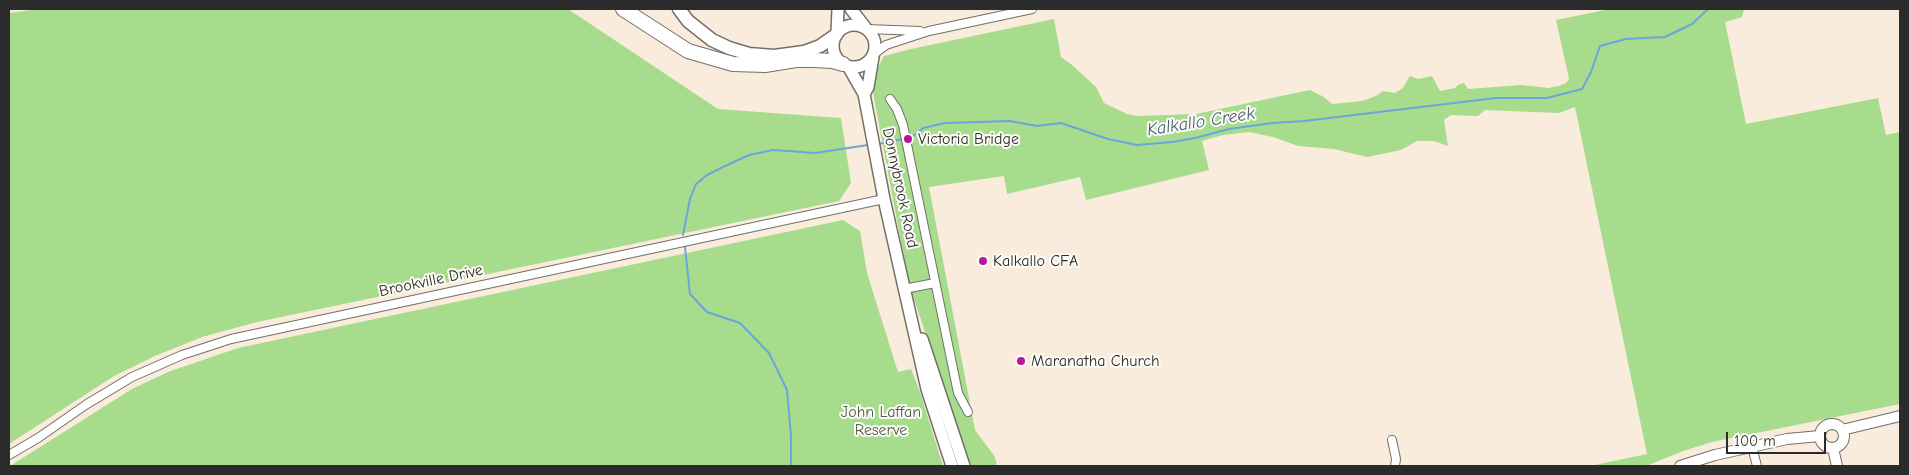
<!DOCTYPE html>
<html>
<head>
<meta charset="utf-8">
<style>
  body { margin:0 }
  #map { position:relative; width:1909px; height:475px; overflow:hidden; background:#f9ecdc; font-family:"Comic Neue",sans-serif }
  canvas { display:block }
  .frame { position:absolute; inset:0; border:10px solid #2b2b2b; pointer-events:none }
  .scale { position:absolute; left:1726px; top:432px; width:100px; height:22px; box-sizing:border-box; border:2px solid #2b2b2b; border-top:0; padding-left:6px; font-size:15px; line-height:18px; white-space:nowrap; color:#2b2b2b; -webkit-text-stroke:4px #fdfcf7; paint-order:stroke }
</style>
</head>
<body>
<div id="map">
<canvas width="1909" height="475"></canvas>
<div class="frame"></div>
<div class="scale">100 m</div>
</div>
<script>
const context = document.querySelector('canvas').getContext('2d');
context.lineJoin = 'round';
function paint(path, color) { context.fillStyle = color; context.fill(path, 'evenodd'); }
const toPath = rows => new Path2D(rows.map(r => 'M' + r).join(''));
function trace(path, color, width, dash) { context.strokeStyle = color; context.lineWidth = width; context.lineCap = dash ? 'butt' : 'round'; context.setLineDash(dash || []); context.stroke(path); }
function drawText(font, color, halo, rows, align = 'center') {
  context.font = font + ' "Comic Neue",sans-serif'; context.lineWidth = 4; context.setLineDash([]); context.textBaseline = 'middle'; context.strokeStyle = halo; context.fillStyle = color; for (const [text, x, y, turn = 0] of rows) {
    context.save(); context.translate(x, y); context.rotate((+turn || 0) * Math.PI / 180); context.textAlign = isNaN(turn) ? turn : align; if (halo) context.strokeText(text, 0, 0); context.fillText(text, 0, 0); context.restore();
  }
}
paint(toPath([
  [39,9,568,9,718,109,841,118,851,183,839,201,257,322,202,337,155,356,114,376,9,444,9,13],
  [1610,9,1744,9,1742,17,1725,22,1746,124,1878,98,1886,135,1900,132,1900,404,1712,442,1683,451,1646,466,1590,466,1647,454,1575,107,1559,113,1485,110,1478,116,1451,115,1444,120,1448,146,1434,141,1417,141,1401,150,1367,157,1334,149,1298,146,1273,137,1249,132,1223,135,1202,141,1209,170,1086,200,1080,177,1007,194,1004,176,929,187,975,430,995,457,997,466,970,466,909,284,873,93,877,69,884,56,911,49,1054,19,1061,57,1072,65,1096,87,1104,103,1127,114,1137,116,1196,114,1310,90,1324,97,1332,104,1362,101,1376,96,1383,91,1395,93,1403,88,1410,76,1418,79,1432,76,1440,91,1455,88,1458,85,1464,83,1468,89,1521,85,1548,88,1559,86,1566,83,1569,79,1556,20],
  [843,220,860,231,867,273,898,372,911,369,920,392,943,466,10,466,132,389,168,372,238,348]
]), '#a6dc8c');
trace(toPath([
  [907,138,912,137,923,128,945,123,1010,121,1037,126,1061,123,1108,139,1137,145,1172,142,1195,138,1229,129,1273,123,1304,121,1496,98,1547,98,1582,89,1591,72,1600,46,1626,39,1665,37,1692,24,1708,9],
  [878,144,903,139],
  [683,235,690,199,696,184,707,175,725,166,749,155,773,150,815,153,868,145],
  [685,247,690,294,707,312,740,323,769,353,787,390,791,436,791,466]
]), '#6aa6db', 2);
const minor = toPath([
  [867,29,920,31],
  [874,54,886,45,929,31,1032,9],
  [890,99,897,109,903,125,958,393,968,412],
  [904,289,935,283],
  [1392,440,1396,459,1395,466],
  [1752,447,1757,466],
  [9,455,38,438,87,404,132,377,182,355,231,339,884,199]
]);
const tertiary = toPath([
  '1820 436a12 12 0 1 1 24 0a12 12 0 1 1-24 0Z',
  [1842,430,1900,416],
  [1833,448,1837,466],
  [1680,466,1715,455,1787,439,1820,436]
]);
const secondary = toPath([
  [851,9,865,27],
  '833 46a21 21 0 1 1 42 0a21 21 0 1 1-42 0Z',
  [837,32,838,9],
  [848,66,864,94,884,199,927,389,952,466],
  [864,94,868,87,873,57],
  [922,339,964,466]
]);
const trunk = toPath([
  [679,9,688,21,712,40,729,48,749,54,774,56,804,52,820,46,836,35]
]);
const motorway = toPath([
  [623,9,688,51,733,64,765,65,796,60,814,60,832,61,843,64]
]);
trace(minor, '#736f69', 10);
trace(tertiary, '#736f69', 12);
trace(secondary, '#736f69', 14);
trace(trunk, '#736f69', 15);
trace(motorway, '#736f69', 16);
trace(minor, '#fff', 8);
trace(tertiary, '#fff', 10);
trace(secondary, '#fff', 11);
trace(trunk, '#fff', 12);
trace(motorway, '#fff', 14);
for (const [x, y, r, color] of [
  [908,139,5,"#b5179e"],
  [983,261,5,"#b5179e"],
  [1021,361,5,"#b5179e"]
]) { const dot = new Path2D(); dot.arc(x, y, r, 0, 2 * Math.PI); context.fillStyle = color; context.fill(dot); trace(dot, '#fdfcf7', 2); }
drawText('16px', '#2b2b2b', '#fdfcf7', [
  ["Victoria Bridge",918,139],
  ["Kalkallo CFA",993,261],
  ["Maranatha Church",1031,361]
], 'left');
drawText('16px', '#2b2b2b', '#fdfcf7', [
  ["Donnybrook Road",900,188,78],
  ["Brookville Drive",431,281,-12]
]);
drawText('16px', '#506048', '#fdfcf7', [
  ["John Laffan",881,412],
  ["Reserve",881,430]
]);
drawText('italic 18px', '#445c71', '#fdfcf7', [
  ["Kalkallo Creek",1201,122,-9]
]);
</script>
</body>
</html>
